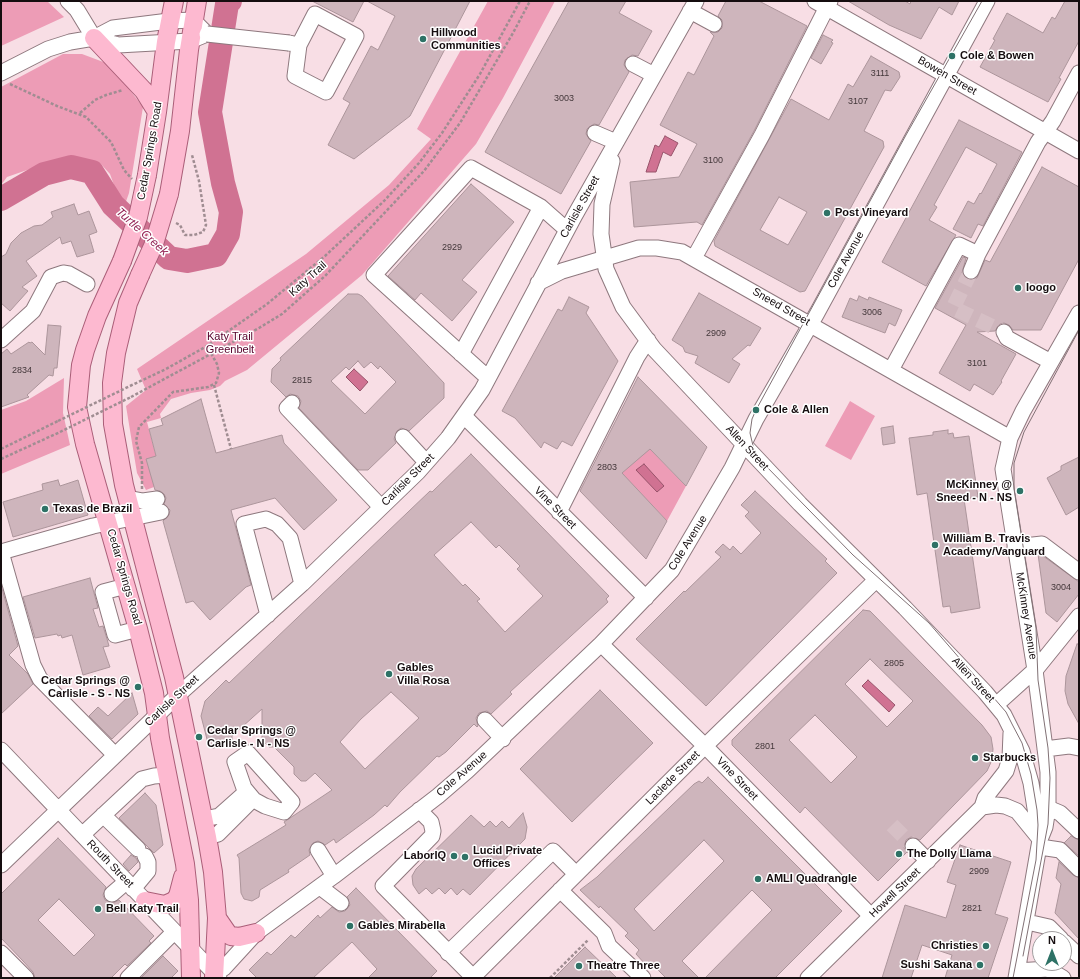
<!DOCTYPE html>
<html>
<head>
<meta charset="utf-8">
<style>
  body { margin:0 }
  #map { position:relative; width:1080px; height:979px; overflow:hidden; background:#f8dee5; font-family:Helvetica,sans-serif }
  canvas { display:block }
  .frame { position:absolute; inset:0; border:2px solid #150d0f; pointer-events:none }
  .north { position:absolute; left:1032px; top:931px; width:40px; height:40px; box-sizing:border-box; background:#fff; border:1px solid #a19e9f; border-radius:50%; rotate:0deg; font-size:11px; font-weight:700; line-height:16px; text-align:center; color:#150d0f }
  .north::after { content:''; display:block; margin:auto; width:14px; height:18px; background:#2e7266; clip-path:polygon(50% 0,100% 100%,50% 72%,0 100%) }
</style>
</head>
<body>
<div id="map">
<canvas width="1080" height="979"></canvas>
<div class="frame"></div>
<div class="north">N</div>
</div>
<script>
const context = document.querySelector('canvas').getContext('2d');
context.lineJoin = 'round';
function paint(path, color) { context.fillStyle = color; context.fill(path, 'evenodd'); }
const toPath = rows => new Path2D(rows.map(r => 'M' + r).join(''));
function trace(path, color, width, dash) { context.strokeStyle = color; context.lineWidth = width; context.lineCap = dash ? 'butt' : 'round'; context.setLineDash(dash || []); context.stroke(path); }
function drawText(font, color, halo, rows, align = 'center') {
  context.font = font + ' Helvetica,sans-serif'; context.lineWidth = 3; context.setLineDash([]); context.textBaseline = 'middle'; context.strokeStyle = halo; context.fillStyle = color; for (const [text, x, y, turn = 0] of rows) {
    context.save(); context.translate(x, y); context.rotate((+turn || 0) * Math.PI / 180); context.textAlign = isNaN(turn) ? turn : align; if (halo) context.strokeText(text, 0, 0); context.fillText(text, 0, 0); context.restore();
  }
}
paint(toPath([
  [1,1,47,1,64,17,1,46],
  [488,1,555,1,503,98,476,144,362,275,247,370,225,381,220,386,210,390,191,393,171,399,160,414,161,418,147,422,156,456,154,487,146,490,137,473,126,406,146,390,137,369,306,254,389,185,431,139,417,129],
  [63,54,82,54,106,63,119,76,143,107,129,193,123,210,110,174,100,163,50,162,7,177,1,185,1,87],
  [64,378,63,413,70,445,1,474,1,410,26,401],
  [850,401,875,416,851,460,825,446],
  [648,447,686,486,667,521,621,473]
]), '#ed9cb6');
const water = toPath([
  [665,136,678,143,671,156,663,152,656,172,646,172,655,145,659,147,665,136],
  [354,369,368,382,360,391,346,377,354,369],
  [644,464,664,486,657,492,636,470,644,464],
  [868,680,895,705,889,712,862,686,868,680]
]);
paint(water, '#d07292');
trace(water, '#98546b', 1);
trace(toPath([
  [1,199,44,174,71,167,92,172,113,205,169,258,187,261,216,255,228,234,231,212,223,183,210,112,227,4,230,1]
]), '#d07292', 24);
const building = toPath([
  [312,1,364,1,353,22,312,1],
  [367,1,470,1,410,116,354,159,328,145,350,103,343,99,371,46,378,50,395,16,367,1],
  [569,1,626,1,619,13,652,31,638,56,632,55,625,60,624,65,629,72,599,125,594,124,587,129,586,134,591,141,561,194,485,152,569,1],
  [726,1,759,1,807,26,754,131,702,225,697,222,634,227,630,182,679,177,697,144,660,125,688,72,694,75,714,36,710,32,718,32,722,28,722,20,718,16,726,1],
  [848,1,905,1,910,4,911,1,959,1,952,15,939,7,921,39,889,25,848,1],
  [1065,1,1079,1,1079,41,1059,78,1061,79,1048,102,980,67,995,40,993,39,1007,13,1043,33,1052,17,1055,19,1065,1],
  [823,35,833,40,831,42,833,43,821,64,811,58,823,35],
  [871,56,899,72,900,77,891,91,885,90,864,131,883,141,884,147,805,291,800,292,715,246,714,241,791,99,829,120,848,84,853,87,871,56],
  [779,197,807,212,788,245,760,230,779,197],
  [959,120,1022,152,983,226,978,224,971,238,953,229,968,201,974,204,980,193,981,194,997,164,966,147,934,205,937,207,929,220,956,235,926,286,882,262,959,120],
  [1042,167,1079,187,1079,259,1041,330,1013,330,1009,325,1004,323,1000,324,995,331,977,332,1016,354,1001,381,1002,382,993,395,974,384,970,391,939,373,966,325,935,308,963,257,966,258,962,273,968,279,977,278,985,260,990,262,1042,167],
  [471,184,514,222,462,280,477,292,452,321,421,293,415,300,388,276,471,184],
  [74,204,78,215,89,211,97,232,89,235,94,252,77,257,71,241,62,244,60,237,26,261,37,276,22,287,28,291,10,311,1,303,1,257,6,254,11,243,21,233,34,226,42,225,53,217,51,212,74,204],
  [699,293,761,328,750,346,748,345,732,359,740,364,729,383,695,363,698,356,685,352,683,347,672,340,699,293],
  [348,294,358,294,362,296,444,383,444,398,409,431,401,428,397,431,394,439,396,443,368,470,358,470,299,408,301,401,298,396,290,394,286,397,271,382,272,369,281,360,280,358,348,294],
  [358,361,364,368,371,362,378,369,380,366,396,382,365,414,331,381,346,367,349,370,358,361],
  [859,296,868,300,869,297,902,310,896,324,895,326,889,323,885,333,842,317,850,298,857,301,859,296],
  [569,297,589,307,586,313,618,361,572,446,562,441,557,449,544,442,541,448,515,418,502,411,558,309,562,311,569,297],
  [48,325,61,326,57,368,54,368,53,376,49,375,27,395,29,397,1,407,1,354,7,349,11,354,29,342,30,343,32,342,45,355,48,325],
  [638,377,707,447,686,486,650,449,622,473,667,521,646,559,580,491,638,377],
  [201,399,216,453,282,435,284,443,337,500,304,530,275,498,231,510,251,585,246,587,210,620,193,601,186,603,163,521,169,515,170,510,164,504,166,498,164,494,160,491,155,490,146,459,156,456,149,429,163,425,161,419,201,399],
  [893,426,895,443,883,445,881,428,893,426],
  [948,430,948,434,953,433,954,438,969,436,978,497,964,499,980,608,951,613,950,606,943,607,927,493,917,495,909,438,933,435,933,432,948,430],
  [471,454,609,596,606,599,608,602,510,692,512,694,491,714,487,711,479,713,476,718,478,726,477,727,474,724,446,752,439,757,437,756,400,792,387,807,385,805,374,815,336,843,334,839,325,845,318,841,313,843,309,850,310,855,288,870,289,872,260,890,259,897,252,901,244,899,241,893,239,858,237,855,286,825,284,822,332,790,315,773,306,781,301,781,294,774,294,767,274,747,269,747,262,740,262,709,232,736,232,740,226,746,218,745,214,748,209,747,201,716,205,701,226,680,229,683,430,491,432,492,471,454],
  [471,522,496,548,499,545,520,566,517,569,543,596,505,632,477,601,480,599,465,584,463,586,434,555,471,522],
  [391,692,419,718,365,769,340,742,361,719,391,692],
  [1079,457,1079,507,1066,515,1047,478,1061,470,1061,466,1079,457],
  [58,480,60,486,78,480,88,515,13,537,3,502,43,490,42,484,58,480],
  [755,491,827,559,825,561,837,573,706,706,636,639,684,591,685,592,721,557,715,552,723,544,730,550,733,546,741,554,761,533,745,516,749,512,741,505,755,491],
  [1039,553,1079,582,1079,594,1057,622,1046,613,1038,554,1039,553],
  [90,578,98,608,93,609,99,627,103,626,107,639,109,646,103,647,110,667,83,675,72,635,62,638,61,635,58,636,57,634,35,638,23,597,90,578],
  [1,585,18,646,9,655,28,674,33,684,1,714,1,585],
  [863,610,870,611,982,725,991,737,993,749,992,760,987,771,920,840,911,837,906,840,904,848,907,852,878,881,805,807,800,813,732,745,732,740,863,610],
  [870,659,913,701,887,727,845,684,870,659],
  [815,715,857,757,831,783,789,740,815,715],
  [1077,644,1079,644,1079,724,1068,704,1065,691,1066,676,1077,644],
  [600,690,653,743,572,822,520,769,600,690],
  [132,693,138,714,112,739,89,716,98,707,108,716,132,693],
  [708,777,842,911,775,978,705,978,772,910,752,890,682,961,699,978,666,978,650,962,646,965,636,954,639,950,625,936,628,933,600,906,599,908,580,890,597,877,694,784,699,781,702,783,708,777],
  [704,840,724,861,654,931,634,909,704,840],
  [145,793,156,805,163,845,154,853,119,818,145,793],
  [523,813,527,827,525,839,470,895,463,889,457,895,451,888,445,894,439,888,432,894,426,888,419,894,413,885,412,876,416,869,471,815,484,827,490,821,496,827,502,821,509,828,523,813],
  [1071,836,1079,840,1079,856,1064,843,1071,836],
  [58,838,106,887,103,895,105,900,113,903,119,900,154,936,149,941,151,943,127,966,125,964,111,978,35,978,33,972,23,961,1,938,1,894,58,838],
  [59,899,95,935,74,956,38,920,59,899],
  [960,845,1011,862,995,914,1008,918,988,978,945,978,952,955,922,945,911,978,882,978,905,905,946,918,956,885,947,882,960,845],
  [131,855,136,858,138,862,129,871,123,864,131,855],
  [1059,862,1073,875,1079,878,1079,939,1055,913,1061,884,1056,878,1059,862],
  [356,888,437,971,430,978,368,978,377,969,352,942,313,978,257,978,249,970,267,952,271,955,291,935,295,938,318,915,320,918,332,907,339,912,345,911,350,905,347,897,356,888],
  [585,947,617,978,554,978,585,947],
  [163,956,178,971,171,978,141,978,163,956]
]);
paint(building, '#ceb5bc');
trace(building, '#ac959b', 1);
trace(toPath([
  [971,271,953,308,1004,332],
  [892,825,913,846]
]), '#d6bfc5', 15, [15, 8]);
const minor = toPath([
  [68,1,77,10,94,38],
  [815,1,1079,151],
  [690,11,714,24],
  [289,43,299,45,295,76,326,92,356,36,315,14,299,45],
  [633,64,654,75],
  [1,73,48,49,70,42,94,38,113,28,169,21,193,20,207,34,190,41,118,45,94,38],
  [595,133,616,142],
  [612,161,602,204,601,234,606,269,623,307,654,349,800,504,905,608,985,692,1004,715,1022,751,1031,783,1040,840,1016,978],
  [694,258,762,135,830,1],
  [971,271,978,254],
  [538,283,562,271,639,248,657,248,682,252,1010,438],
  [1004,332,1007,338,1051,362],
  [1,340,33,311,51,277,63,273,69,274,87,284],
  [461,354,541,207],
  [891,370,959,245,978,254,1038,142,1053,121,1079,73],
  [488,378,374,275,471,168,541,207,567,230],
  [292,403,287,408,381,507],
  [465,417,646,598],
  [403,437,426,462],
  [127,498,143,501,157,499],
  [559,512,637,357,648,340],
  [1015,547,1042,544,1079,572],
  [1,552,33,665,40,679,115,755],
  [1,552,93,526,161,512],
  [126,586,103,592,115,635,138,629],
  [268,615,244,524,266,519,277,524,290,538,302,584],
  [601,644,705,746,871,916],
  [996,705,1037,668,1079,616],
  [485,720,503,739],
  [1045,749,1069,746,1079,748],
  [1,750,219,978],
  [248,753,292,802,284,812,265,806,254,800,244,788,235,762,248,753],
  [982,807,996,805,1005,806,1017,811,1039,838],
  [1048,808,1060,813,1079,831],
  [419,810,431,822,433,831,432,836,383,886,473,977],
  [103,815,138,849],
  [204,819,219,816,246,792],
  [82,835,142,779,154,776,167,775],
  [207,837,218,834,253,799],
  [1041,837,1045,827,1048,808,1048,772,1035,670,1003,469,1010,438,1023,411,1079,313],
  [913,846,928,861],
  [1040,847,1060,850,1079,869],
  [318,850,334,876],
  [1,865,178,695,302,584,418,472,448,438,482,390,575,215,696,1],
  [320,887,341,903],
  [133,889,148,871,148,862,145,856],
  [560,890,604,933,609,946,643,978],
  [112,894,126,882],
  [1027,922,1049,927,1061,939],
  [1064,942,1079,956],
  [1,953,26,978],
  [448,953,553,851,576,874],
  [1017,971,1048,969,1063,978],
  [215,974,224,968,256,933,334,876,438,796,467,771,601,644,672,570,732,468,756,419,817,313,987,1],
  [128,978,174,932],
  [472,978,705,746,876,580],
  [808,978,982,807,985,798,1006,771,1010,758,1011,733]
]);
const major = toPath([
  [94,38,144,91,157,112],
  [147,175,157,112,166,42,174,1],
  [169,194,180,131,189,50,197,1],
  [122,261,97,316,85,350,81,365,77,407,85,444,138,629,154,693,160,738,185,864,189,900,191,978],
  [140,275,128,303,116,353,112,383,113,424,124,485,174,677,207,837,213,872,217,918,214,978],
  [145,901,165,905,174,901,178,896,183,877],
  [217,918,228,934,231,936,239,937,256,933]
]);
trace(minor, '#8e787e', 17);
trace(major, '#aa5e78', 20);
trace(toPath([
  [10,84,57,106,86,117,111,142,124,170,132,179],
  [80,113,95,100,106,95,123,90],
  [176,223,180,225,185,235,194,235,203,232,206,225,199,181,192,155],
  [214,385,231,449],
  [130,386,166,369,207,346,267,304,325,256,384,201,419,163,442,133,480,74,520,1],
  [131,397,259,328,282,314,325,276,424,171,460,123,513,33,530,1],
  [1,449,58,421],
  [1,459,60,432],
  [142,489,142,463,136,441,139,427,173,392,208,387,216,383,219,373,217,364,207,346],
  [550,978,588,940]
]), '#a08d92', 2.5, [3, 2]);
trace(minor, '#fff', 15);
trace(major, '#fdb9d0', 18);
trace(toPath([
  [982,1,906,135,756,410,752,419,750,433,754,450,764,464,853,555,929,623,1006,712,1012,724,1022,743,1031,774,1037,810,1038,825,1036,860,1013,978],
  [1023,956,1048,824,1050,778,1048,748,1038,680,1036,628,1014,489,1014,463,1024,432,1079,330]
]), '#817175', 1);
const minorBridge = toPath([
  [207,34,289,43]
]);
const majorBridge = toPath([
  [122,261,138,217,147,175],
  [140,275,154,244,169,194]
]);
trace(minorBridge, '#8e787e', 17, []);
trace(majorBridge, '#aa5e78', 20, []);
trace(toPath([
  [58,421,130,386],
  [60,432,131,397]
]), '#a08d92', 2.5, [3, 2]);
trace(minorBridge, '#fff', 15);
trace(majorBridge, '#fdb9d0', 18);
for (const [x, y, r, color] of [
  [423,39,4,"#2e7266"],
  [952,56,4,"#2e7266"],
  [827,213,4,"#2e7266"],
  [1018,288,4,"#2e7266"],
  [756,410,4,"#2e7266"],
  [1020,491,4,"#2e7266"],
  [45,509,4,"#2e7266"],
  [935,545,4,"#2e7266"],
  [389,674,4,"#2e7266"],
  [138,687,4,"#2e7266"],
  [199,737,4,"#2e7266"],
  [975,758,4,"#2e7266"],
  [899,854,4,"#2e7266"],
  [454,856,4,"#2e7266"],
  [465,857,4,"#2e7266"],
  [758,879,4,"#2e7266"],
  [98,909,4,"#2e7266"],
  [350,926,4,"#2e7266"],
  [986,946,4,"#2e7266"],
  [980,965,4,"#2e7266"],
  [579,966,4,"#2e7266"]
]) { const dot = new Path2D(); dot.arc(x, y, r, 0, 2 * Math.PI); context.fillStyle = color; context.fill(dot); trace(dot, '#fff', 1.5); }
drawText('9px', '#43373a', null, [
  ["3111",880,74],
  ["3003",564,99],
  ["3107",858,102],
  ["3100",713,161],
  ["2929",452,248],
  ["3006",872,313],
  ["2909",716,334],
  ["3101",977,364],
  ["2834",22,371],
  ["2815",302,381],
  ["2803",607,468],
  ["3004",1061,588],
  ["2805",894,664],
  ["2801",765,747],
  ["2909",979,872],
  ["2821",972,909]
]);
drawText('bold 11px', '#150d0f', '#fff', [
  ["Hillwood",431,33],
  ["Communities",431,46],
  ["Cole & Bowen",960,56],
  ["Post Vineyard",835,213],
  ["Ioogo",1026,288],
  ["Cole & Allen",764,410],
  ["McKinney @",1012,485,"right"],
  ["Sneed - N - NS",1012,498,"right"],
  ["Texas de Brazil",53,509],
  ["William B. Travis",943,539],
  ["Academy/Vanguard",943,552],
  ["Gables",397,668],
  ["Villa Rosa",397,681],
  ["Cedar Springs @",130,681,"right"],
  ["Carlisle - S - NS",130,694,"right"],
  ["Cedar Springs @",207,731],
  ["Carlisle - N - NS",207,744],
  ["Starbucks",983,758],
  ["Lucid Private",473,851],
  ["Offices",473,864],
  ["The Dolly Llama",907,854],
  ["LaborIQ",446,856,"right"],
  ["AMLI Quadrangle",766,879],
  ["Bell Katy Trail",106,909],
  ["Gables Mirabella",358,926],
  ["Christies",978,946,"right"],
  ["Sushi Sakana",972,965,"right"],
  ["Theatre Three",587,966]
], 'left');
drawText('11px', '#150d0f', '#fff', [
  ["Bowen Street",947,76,30],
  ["Cedar Springs Road",150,151,-80],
  ["Carlisle Street",580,207,-61],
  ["Cole Avenue",846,260,-61],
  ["Katy Trail",308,279,-42],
  ["Sneed Street",781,307,30],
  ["Allen Street",747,448,47],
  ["Carlisle Street",408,480,-45],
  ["Vine Street",555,508,45],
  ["Cole Avenue",688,543,-58],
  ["Cedar Springs Road",124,577,74],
  ["McKinney Avenue",1026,616,81],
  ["Allen Street",973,680,47],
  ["Carlisle Street",172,701,-43],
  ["Cole Avenue",462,774,-41],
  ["Laclede Street",673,778,-45],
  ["Vine Street",737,779,46],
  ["Routh Street",110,864,46],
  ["Howell Street",895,893,-44]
]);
drawText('11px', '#57002b', '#fff', [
  ["Katy Trail",230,337],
  ["Greenbelt",230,350]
]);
drawText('italic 12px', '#922153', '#fff', [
  ["Turtle Creek",142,232,42]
]);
</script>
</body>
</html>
